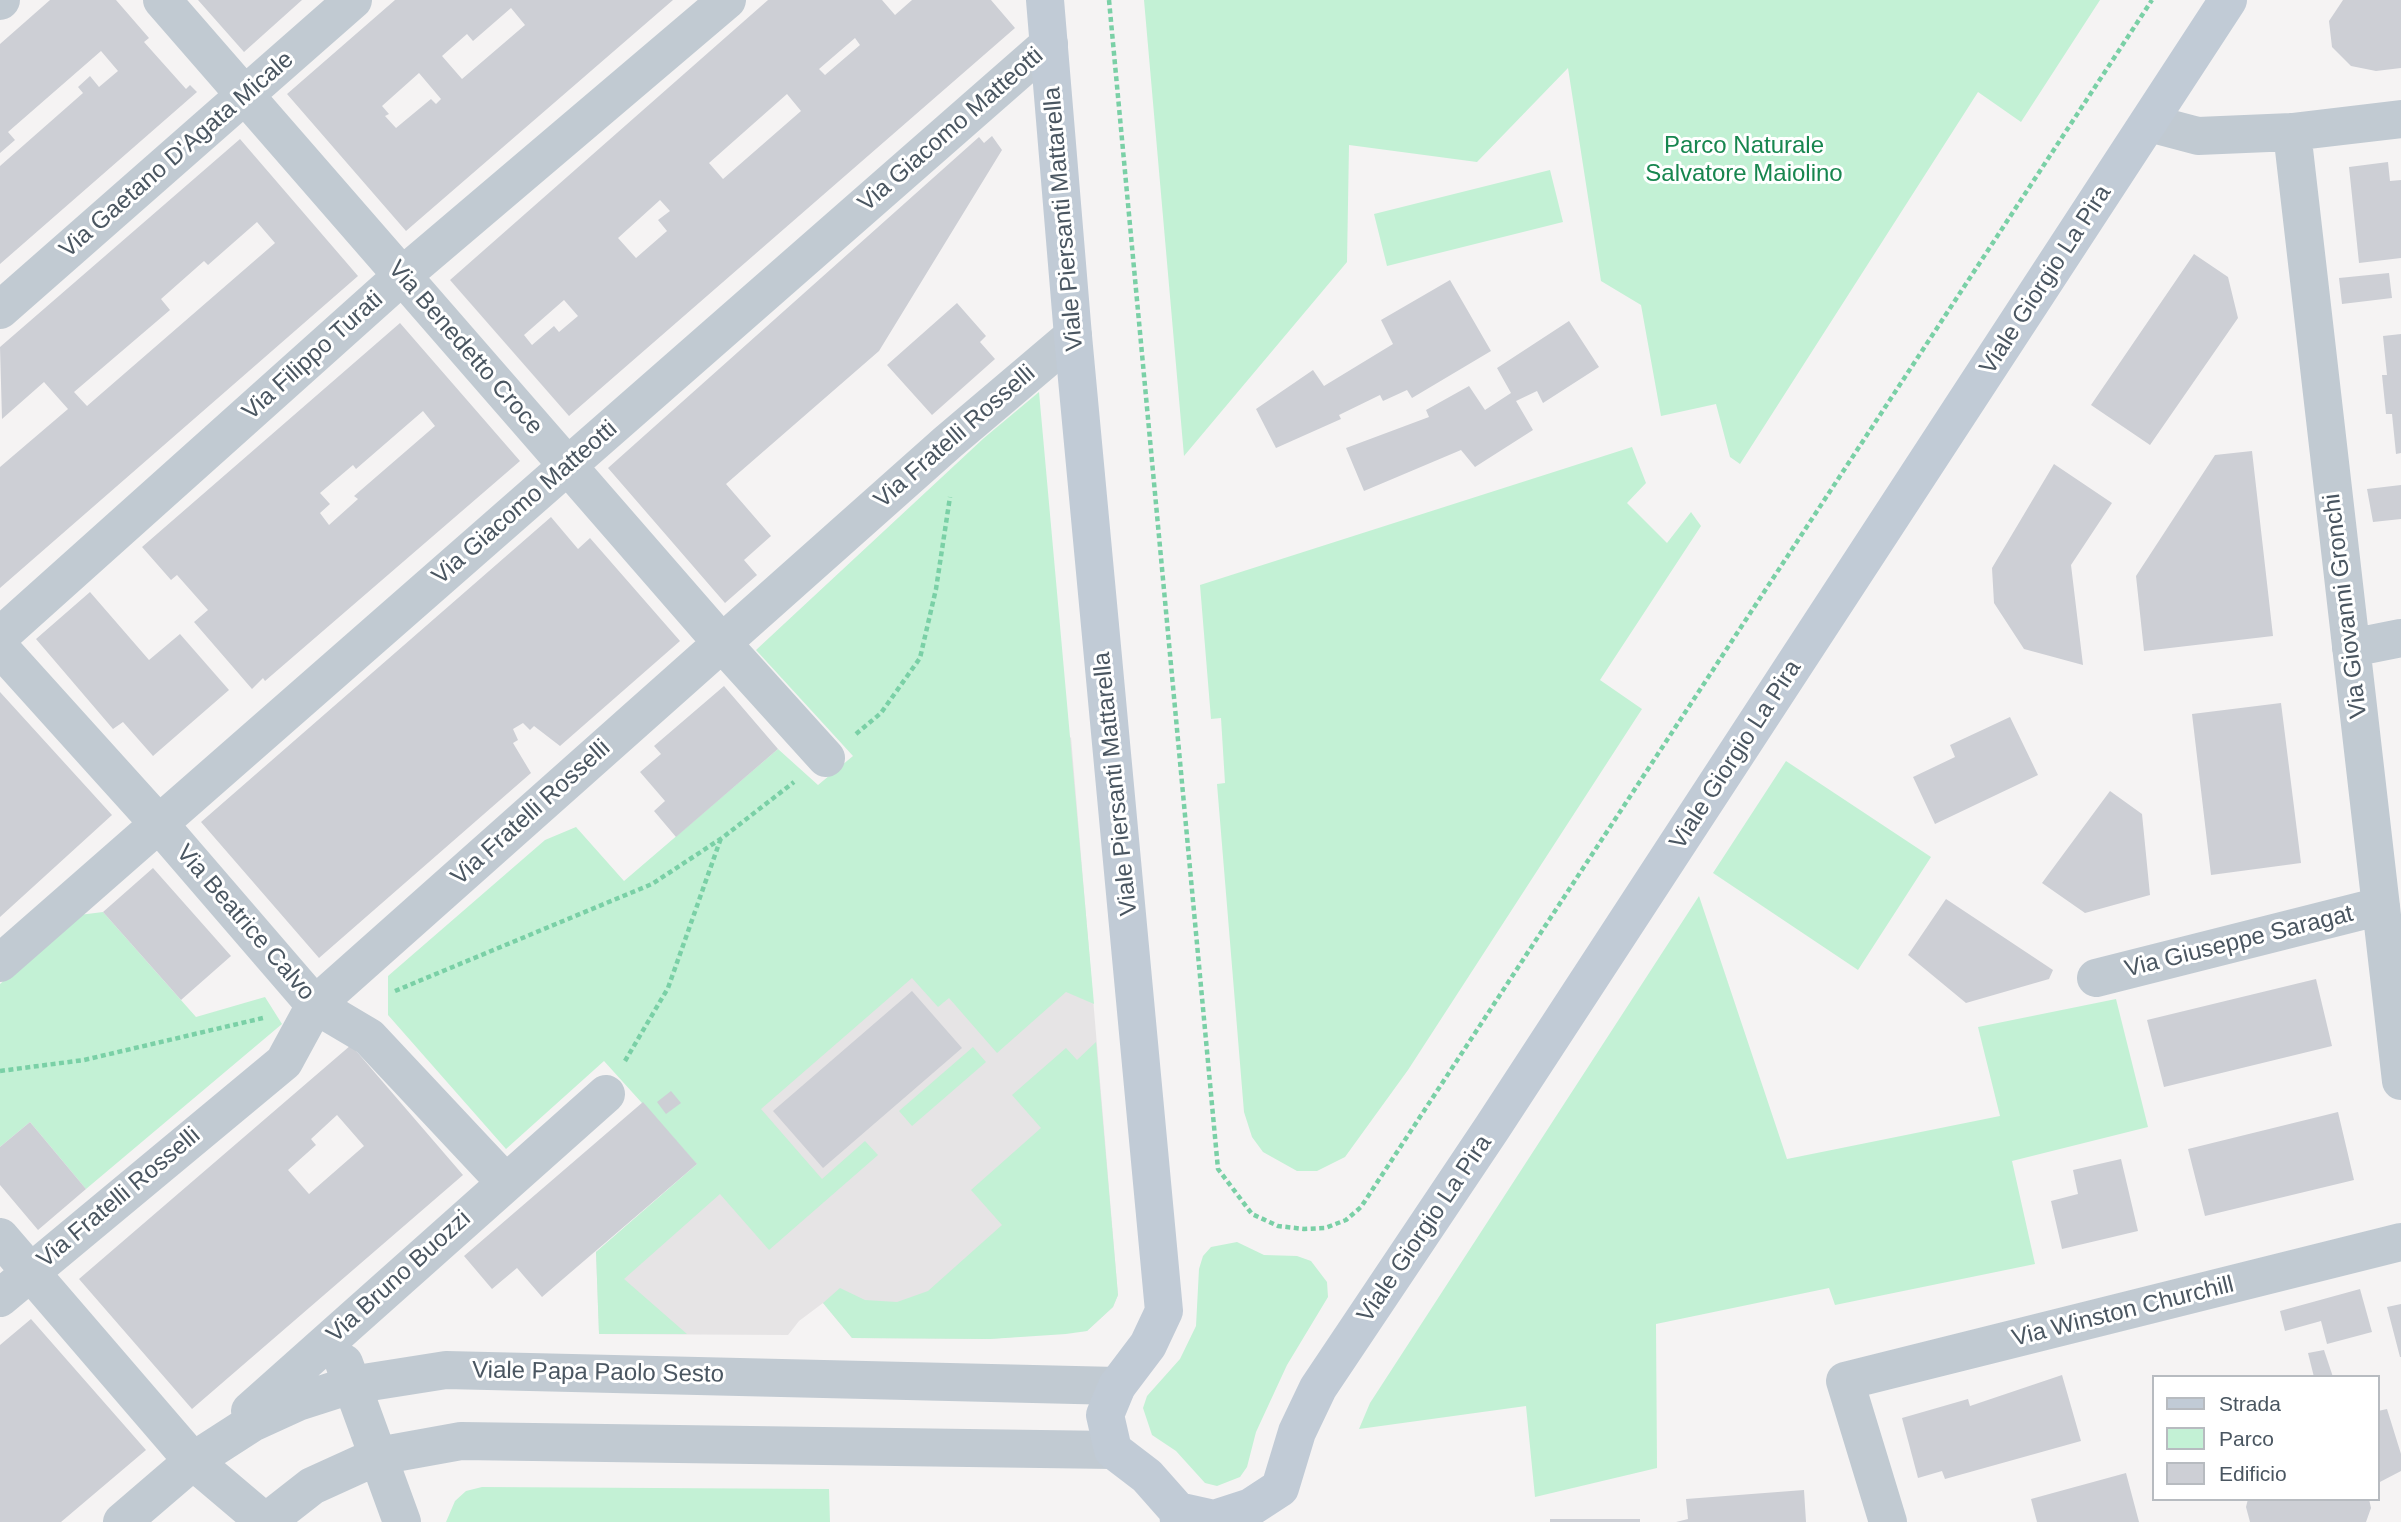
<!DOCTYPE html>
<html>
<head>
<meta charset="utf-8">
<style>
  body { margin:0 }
  #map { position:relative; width:2401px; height:1522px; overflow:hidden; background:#f5f3f3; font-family:Arial,sans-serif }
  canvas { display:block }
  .legend { position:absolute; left:2152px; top:1375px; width:228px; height:126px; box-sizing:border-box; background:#fff; border:2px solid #b7bbc0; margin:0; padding:9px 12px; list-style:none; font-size:21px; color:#4a5661 }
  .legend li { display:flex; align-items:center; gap:14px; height:35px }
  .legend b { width:35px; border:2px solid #b7bbc0 }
</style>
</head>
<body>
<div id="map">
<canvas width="2401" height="1522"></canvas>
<ul class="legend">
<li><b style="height:9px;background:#c1cbd6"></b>Strada</li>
<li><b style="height:19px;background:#c3f1d5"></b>Parco</li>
<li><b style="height:19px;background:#cdcfd5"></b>Edificio</li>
</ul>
</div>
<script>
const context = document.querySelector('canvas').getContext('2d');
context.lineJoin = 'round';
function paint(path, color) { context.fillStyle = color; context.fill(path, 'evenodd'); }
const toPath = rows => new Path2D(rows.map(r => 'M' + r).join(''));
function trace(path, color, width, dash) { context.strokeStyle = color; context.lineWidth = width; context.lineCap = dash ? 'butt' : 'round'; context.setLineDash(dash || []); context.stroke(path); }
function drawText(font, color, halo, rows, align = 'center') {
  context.font = font + ' Arial,sans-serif'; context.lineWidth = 6; context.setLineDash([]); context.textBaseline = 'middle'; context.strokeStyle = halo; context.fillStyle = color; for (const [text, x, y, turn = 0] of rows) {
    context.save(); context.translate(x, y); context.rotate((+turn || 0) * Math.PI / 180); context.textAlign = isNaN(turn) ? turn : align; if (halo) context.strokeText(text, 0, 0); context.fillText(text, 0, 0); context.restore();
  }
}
paint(toPath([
  [1071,737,1118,1295,1113,1307,1087,1331,990,1339,852,1338,823,1303,799,1321,788,1335,599,1334,596,1252,697,1165,643,1102]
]), '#e6e4e5');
paint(toPath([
  [1144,0,2100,0,2021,122,1978,92,1740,464,1730,457,1716,404,1661,416,1641,305,1601,281,1568,68,1477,162,1349,145,1347,262,1184,456],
  [1550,170,1563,222,1387,266,1374,214],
  [1039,392,1094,1004,1066,992,997,1053,949,998,938,1007,912,978,761,1109,822,1179,865,1141,878,1155,769,1250,720,1194,624,1279,687,1334,599,1334,596,1252,697,1164,604,1061,506,1149,388,1015,388,976,545,840,576,827,624,881,778,749,818,785,853,756,756,650,984,438],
  [1632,447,1646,483,1627,503,1667,543,1691,512,1701,526,1600,680,1642,709,1408,1070,1345,1157,1317,1171,1297,1171,1263,1152,1252,1137,1244,1112,1217,784,1225,783,1221,718,1211,719,1200,585],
  [1786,761,1931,857,1858,970,1713,873],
  [1699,896,1787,1159,2000,1116,1978,1027,2116,999,2148,1127,2012,1161,2035,1264,1835,1305,1829,1288,1656,1324,1657,1468,1535,1497,1526,1406,1359,1429,1370,1403],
  [103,912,196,1017,265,997,282,1024,86,1189,30,1122,0,1147,0,984,79,915],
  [1096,1042,1118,1295,1113,1307,1087,1331,1066,1334,990,1339,852,1338,823,1303,840,1288,865,1300,897,1302,928,1291,1002,1225,971,1190,1041,1128,1012,1095,1066,1048,1077,1060],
  [973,1047,986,1062,912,1126,899,1111],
  [1237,1242,1264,1255,1297,1256,1311,1261,1327,1282,1328,1297,1287,1365,1256,1432,1247,1467,1240,1477,1217,1486,1205,1483,1176,1451,1152,1435,1143,1408,1147,1396,1180,1359,1196,1326,1199,1269,1203,1256,1211,1247],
  [482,1487,829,1489,830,1522,446,1522,455,1501,466,1491]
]), '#c3f1d5');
paint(toPath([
  [50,0,116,0,149,38,144,42,186,89,190,85,197,92,0,264,0,166,83,93,78,87,90,76,99,87,118,71,101,51,8,132,15,140,0,153,0,44],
  [198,0,302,0,244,52],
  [395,0,673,0,406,231,287,94],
  [511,8,525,25,462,79,442,56,467,34,473,41],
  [419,73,441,99,436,104,431,99,396,128,385,116,389,114,382,106],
  [768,0,882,0,895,15,912,0,991,0,1015,28,569,416,450,280],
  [855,38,860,45,825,75,819,69],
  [787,94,801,111,723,179,709,163],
  [660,200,670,211,658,220,667,231,636,258,618,238],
  [564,300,578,316,559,332,554,326,532,345,524,335],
  [2343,0,2401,0,2401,68,2376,71,2351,66,2332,47,2329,21],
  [992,136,1002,150,879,351,726,484,771,536,744,560,757,575,725,603,608,468,979,137,984,143],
  [240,139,358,276,0,588,0,467,68,409,44,382,2,419,0,347],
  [257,222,275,243,87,406,74,392,170,310,161,299,204,261,208,265],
  [2388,162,2390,181,2401,180,2401,258,2359,263,2349,167],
  [2194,254,2228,277,2238,318,2150,445,2091,405],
  [2389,273,2392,298,2342,304,2339,278],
  [1450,280,1491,351,1412,398,1407,390,1383,401,1380,395,1339,415,1341,419,1276,448,1256,409,1313,370,1324,386,1393,344,1381,320],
  [957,303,986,336,980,342,995,359,932,415,887,365],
  [1569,321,1599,367,1543,403,1537,391,1516,401,1533,430,1475,467,1461,450,1364,491,1346,448,1429,417,1426,410,1469,386,1485,410,1511,393,1497,368],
  [400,323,520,461,265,681,263,678,252,689,194,622,208,610,177,575,171,580,142,547],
  [423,411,435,426,354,496,358,499,329,525,320,513,330,504,320,493,353,465,356,469],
  [2401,334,2401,453,2396,454,2392,414,2386,414,2382,375,2387,375,2383,336],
  [2252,451,2273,636,2144,651,2136,576,2215,455],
  [2054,464,2112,503,2071,565,2083,665,2024,649,1994,603,1992,568],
  [2401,485,2401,519,2373,522,2367,489],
  [551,517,578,549,590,538,680,641,560,746,534,726,530,730,523,723,513,729,518,740,513,743,531,773,319,958,201,822],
  [90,592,149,660,180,634,229,690,153,756,123,722,113,729,36,639],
  [724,686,778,749,676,837,654,811,665,801,640,772,661,754,654,746],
  [0,692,112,815,0,917],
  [2281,703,2301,863,2211,875,2192,714],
  [2010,717,2038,775,1935,824,1913,777,1955,757,1950,745],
  [2110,791,2142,814,2150,895,2085,913,2042,883],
  [153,868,231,956,181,1000,103,912],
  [1946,899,2053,970,2049,979,1966,1003,1908,955],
  [2316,979,2332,1046,2164,1087,2147,1020],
  [912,991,962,1048,823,1168,773,1111],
  [351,1045,463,1175,192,1409,79,1279],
  [337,1115,364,1146,309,1194,288,1170,316,1145,311,1139],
  [671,1091,681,1103,666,1114,657,1102],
  [643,1102,697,1164,542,1297,517,1268,492,1289,464,1256],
  [2338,1112,2354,1180,2205,1216,2188,1149],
  [30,1122,86,1189,38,1230,0,1185,0,1147],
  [2121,1159,2138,1231,2062,1249,2051,1201,2078,1194,2073,1170],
  [2360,1289,2372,1332,2327,1344,2321,1321,2285,1331,2280,1311],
  [2401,1304,2401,1357,2400,1357,2387,1307],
  [31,1319,146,1450,61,1522,0,1522,0,1345],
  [2324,1350,2333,1377,2314,1377,2308,1353],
  [2062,1375,2081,1441,1945,1479,1942,1471,1918,1478,1902,1418,1968,1399,1970,1406],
  [2387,1409,2401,1454,2401,1471,2378,1483,2378,1411],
  [2126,1473,2139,1522,2037,1522,2031,1499],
  [1804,1490,1806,1522,1676,1522,1688,1519,1686,1499],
  [2248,1499,2369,1499,2371,1508,2366,1522,2250,1522,2246,1507],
  [1550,1519,1640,1519,1640,1522,1550,1522]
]), '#cdcfd5');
trace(toPath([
  [1109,0,1218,1169,1252,1214,1278,1226,1304,1229,1325,1228,1346,1220,1361,1207,2152,0],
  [856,734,881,713,920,658,936,589,950,497],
  [395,991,652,884,722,838,794,782],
  [625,1061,668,988,721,838],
  [0,1071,84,1060,263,1018]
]), '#7ad0a6', 4.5, [5, 3.5]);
trace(toPath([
  [162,0,722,643,826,758],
  [0,1,1,0],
  [2149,123,2198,136,2292,132,2401,119],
  [2292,132,2401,1081],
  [0,310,353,0],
  [0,636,402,276,727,0],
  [0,648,159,824,315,1005,369,1037,505,1182],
  [2351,648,2401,638],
  [0,963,1049,44],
  [2096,978,2381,906],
  [0,1237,193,1461,265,1522],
  [0,1298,284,1062,315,1005,948,442,1073,336],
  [344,1363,402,1522],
  [250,1411,606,1094],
  [122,1522,193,1461,252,1423,298,1402,351,1385,446,1370,1117,1386],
  [266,1522,312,1486,378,1456,461,1441,1113,1450],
  [1888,1522,1845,1381,2401,1242]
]), '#c1cad2', 38);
trace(toPath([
  [1045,0,1073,336,1164,1311,1148,1345,1117,1386,1105,1415,1113,1450,1147,1476,1178,1511,1179,1522],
  [1178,1511,1214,1519,1251,1507,1280,1488,1297,1432,1318,1388,1492,1128,2228,0]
]), '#c1cbd6', 38);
drawText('24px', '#4a5661', '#fff', [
  ["Via Giacomo Matteotti",951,130,-41],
  ["Via Gaetano D'Agata Micale",177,155,-41],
  ["Viale Piersanti Mattarella",1064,219,-95],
  ["Viale Giorgio La Pira",2046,280,-57],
  ["Via Benedetto Croce",465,348,49],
  ["Via Filippo Turati",313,356,-42],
  ["Via Fratelli Rosselli",955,437,-41],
  ["Via Giacomo Matteotti",525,503,-41],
  ["Via Giovanni Gronchi",2346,606,-97],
  ["Viale Giorgio La Pira",1736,755,-57],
  ["Viale Piersanti Mattarella",1116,784,-96],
  ["Via Fratelli Rosselli",531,813,-42],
  ["Via Beatrice Calvo",245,923,49],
  ["Via Giuseppe Saragat",2239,942,-14],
  ["Via Fratelli Rosselli",119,1198,-40],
  ["Viale Giorgio La Pira",1425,1229,-56],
  ["Via Bruno Buozzi",399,1277,-42],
  ["Via Winston Churchill",2123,1312,-14],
  ["Viale Papa Paolo Sesto",598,1373,1]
]);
drawText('24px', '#17864f', '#fff', [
  ["Parco Naturale",1744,146],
  ["Salvatore Maiolino",1744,174]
]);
</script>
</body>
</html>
